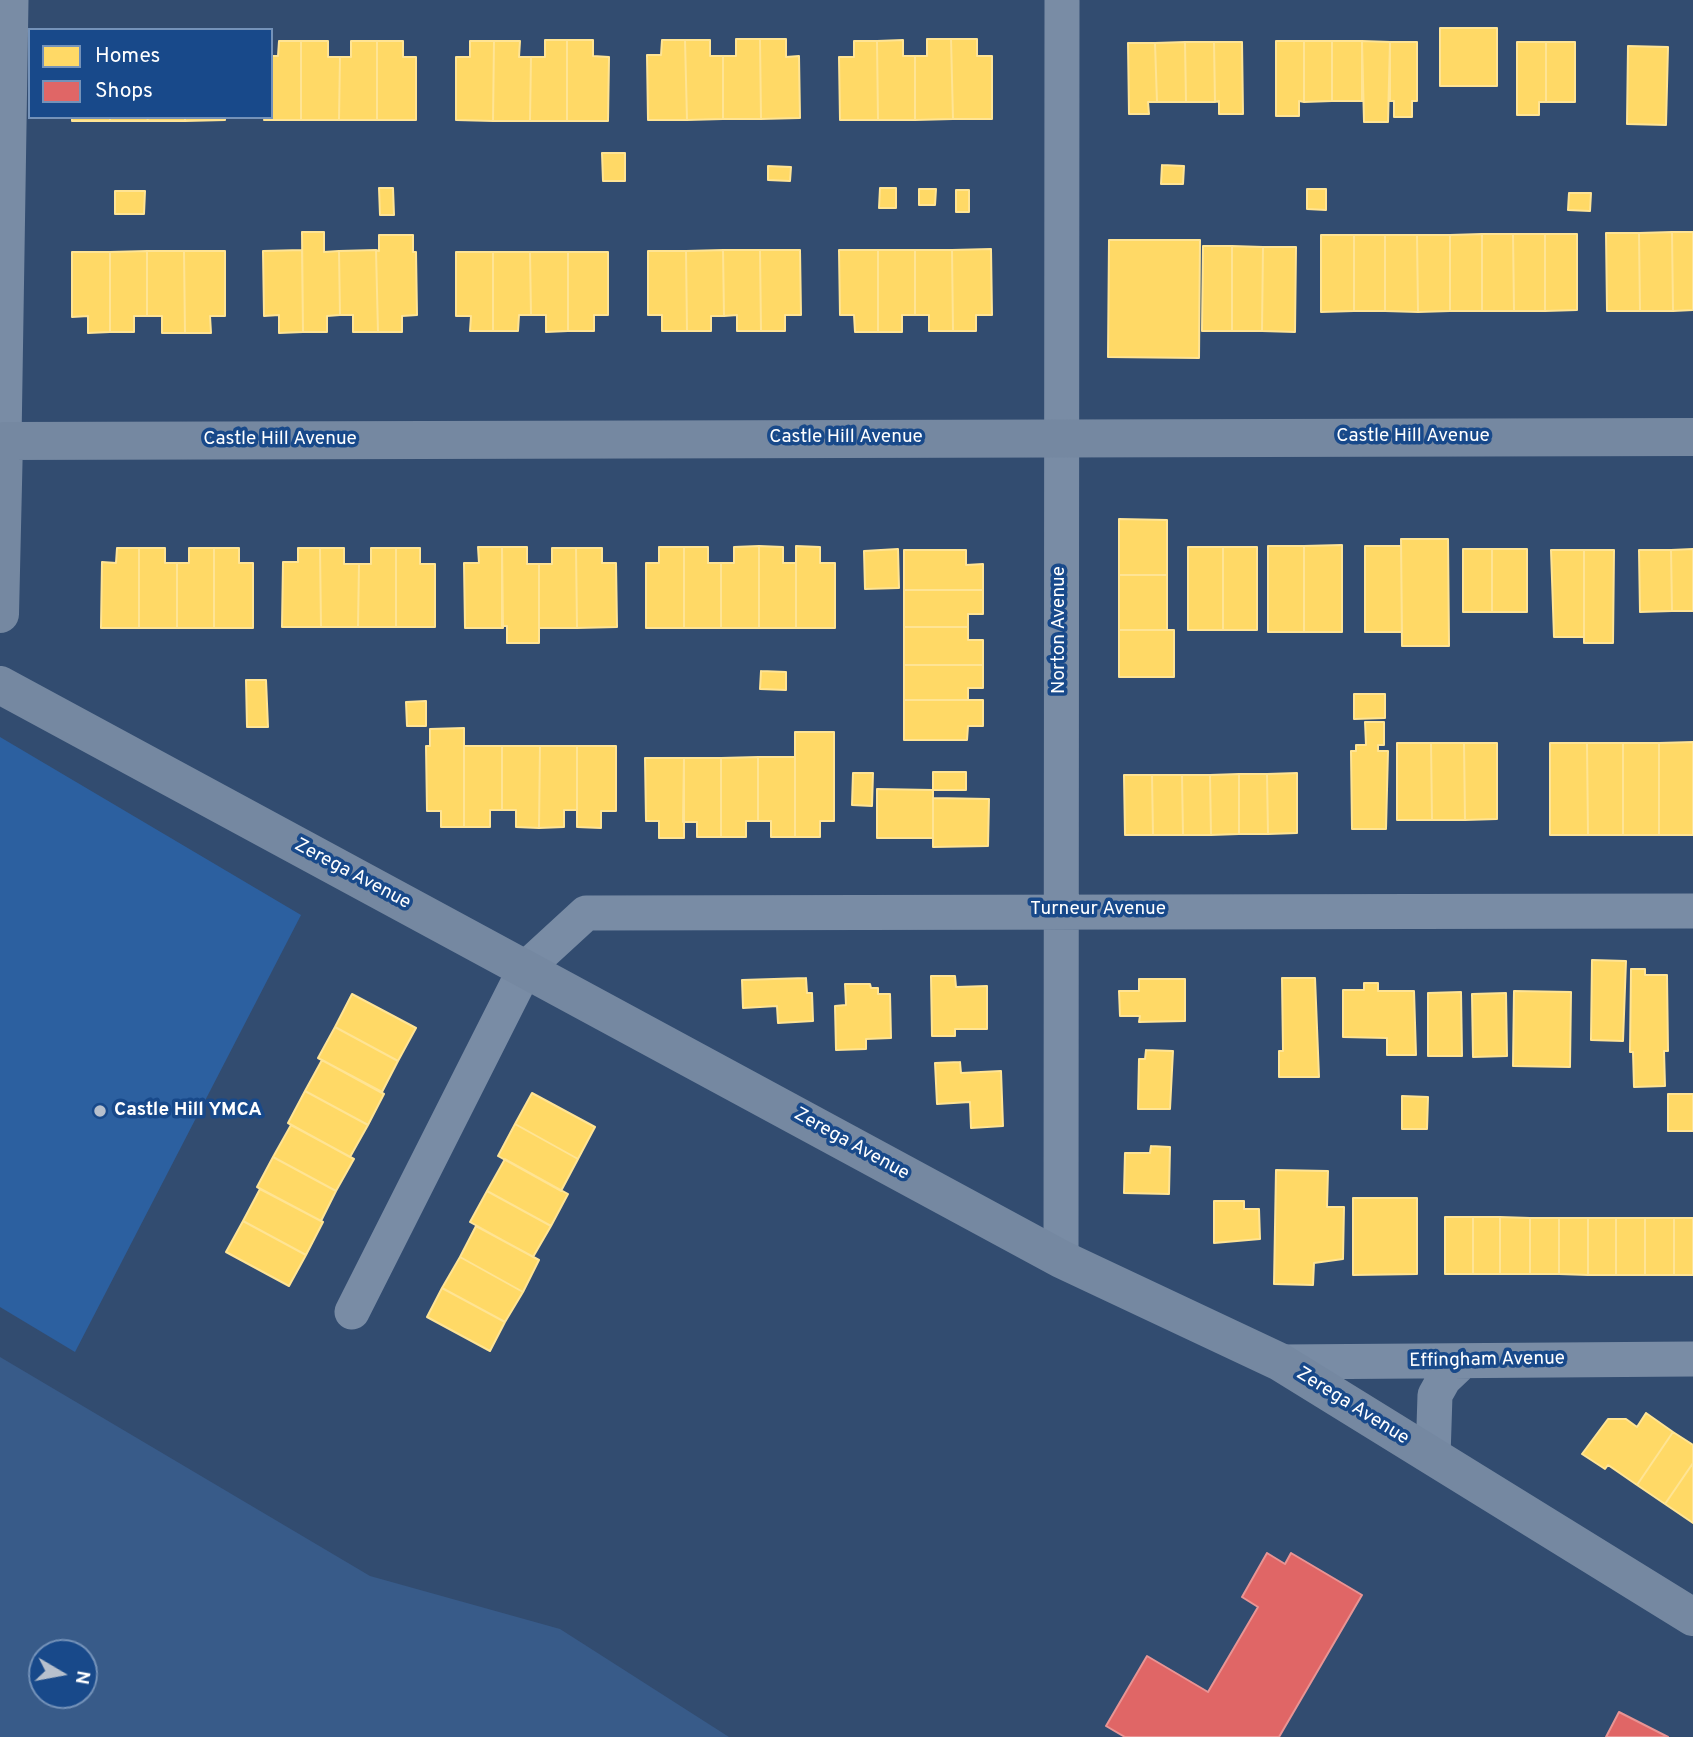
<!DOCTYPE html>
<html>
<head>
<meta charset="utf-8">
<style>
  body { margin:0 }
  #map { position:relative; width:1693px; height:1737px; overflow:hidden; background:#324c70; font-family:Overpass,sans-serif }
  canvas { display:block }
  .legend { position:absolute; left:28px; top:28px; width:245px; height:91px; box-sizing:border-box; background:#18498a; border:2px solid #7492b9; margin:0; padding:9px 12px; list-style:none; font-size:21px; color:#fff }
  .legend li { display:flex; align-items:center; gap:14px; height:35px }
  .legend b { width:35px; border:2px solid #7492b9 }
  .north { position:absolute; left:28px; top:1639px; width:70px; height:70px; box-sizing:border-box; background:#18498a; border:2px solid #7492b9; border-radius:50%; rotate:100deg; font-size:19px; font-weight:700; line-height:28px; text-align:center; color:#fff }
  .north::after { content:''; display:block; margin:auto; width:24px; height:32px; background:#b7c0cd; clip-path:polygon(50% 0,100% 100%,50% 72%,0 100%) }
</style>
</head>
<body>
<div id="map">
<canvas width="1693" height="1737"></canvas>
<ul class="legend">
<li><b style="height:19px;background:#ffd966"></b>Homes</li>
<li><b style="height:19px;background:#e06666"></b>Shops</li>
</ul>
<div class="north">N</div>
</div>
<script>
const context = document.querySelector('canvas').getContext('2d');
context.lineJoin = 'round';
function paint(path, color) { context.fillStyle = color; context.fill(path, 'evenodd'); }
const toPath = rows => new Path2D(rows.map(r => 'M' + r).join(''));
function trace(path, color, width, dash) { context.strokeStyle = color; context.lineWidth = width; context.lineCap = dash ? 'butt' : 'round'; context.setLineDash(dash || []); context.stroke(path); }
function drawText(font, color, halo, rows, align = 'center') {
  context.font = font + ' Overpass,sans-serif'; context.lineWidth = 7; context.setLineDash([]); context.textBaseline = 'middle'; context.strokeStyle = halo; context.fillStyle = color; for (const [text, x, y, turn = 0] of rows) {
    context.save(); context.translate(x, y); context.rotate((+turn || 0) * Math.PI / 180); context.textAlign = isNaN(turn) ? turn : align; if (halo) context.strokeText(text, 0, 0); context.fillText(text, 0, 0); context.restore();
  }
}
paint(toPath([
  [0,737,301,915,75,1352,0,1307]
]), '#2c60a0');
paint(toPath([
  [0,1357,370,1576,560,1629,729,1737,0,1737],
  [42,1653,84,1653,84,1695,42,1695]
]), '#385b89');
const homes = toPath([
  [1440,28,1497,28,1497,86,1440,86,1440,28],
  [736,39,760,39,761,119,723,119,723,56,736,56,736,39],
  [760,39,786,39,786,57,799,56,800,118,761,119,760,39],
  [927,39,951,39,953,119,915,120,915,56,927,56,927,39],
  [951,39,977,39,977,56,992,56,992,119,953,119,951,39],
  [545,40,567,40,567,121,530,121,531,57,545,57,545,40],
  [567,40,593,40,593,56,609,57,608,121,567,121,567,40],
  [662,40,685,40,687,120,648,120,647,55,661,55,662,40],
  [685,40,710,40,710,56,723,56,723,119,687,120,685,40],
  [903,40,903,56,915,56,915,120,878,120,877,41,903,40],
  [279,41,301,41,301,120,264,120,271,117,271,56,278,56,279,41],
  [301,41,328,41,328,57,340,57,339,120,301,120,301,41],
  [351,41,377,41,377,120,339,120,340,57,351,57,351,41],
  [377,41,403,41,403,57,416,57,416,120,377,120,377,41],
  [470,41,494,41,493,121,456,120,456,57,470,57,470,41],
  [494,41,520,41,519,57,531,57,530,121,493,121,494,41],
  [854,41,877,41,878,120,840,120,839,57,854,57,854,41],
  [1276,41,1304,41,1304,102,1299,101,1299,116,1276,116,1276,41],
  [1304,41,1332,41,1332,101,1304,102,1304,41],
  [1332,41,1362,41,1362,101,1332,101,1332,41],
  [1362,41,1390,42,1388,122,1364,122,1362,41],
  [1185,42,1186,102,1157,102,1155,43,1185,42],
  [1185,42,1214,42,1215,102,1186,102,1185,42],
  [1214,42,1242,42,1243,114,1219,114,1219,101,1215,102,1214,42],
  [1390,42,1417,42,1417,101,1412,101,1412,117,1394,117,1394,101,1390,101,1390,42],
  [1517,42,1546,42,1546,102,1539,102,1539,115,1517,115,1517,42],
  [1546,42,1575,42,1575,102,1546,102,1546,42],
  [1128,43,1155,43,1157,102,1148,102,1149,114,1129,114,1128,43],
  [1628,46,1668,47,1666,125,1627,124,1628,46],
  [72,117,110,117,110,121,72,121,72,117],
  [110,117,147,117,148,121,110,121,110,117],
  [147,117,185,117,185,121,148,121,147,117],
  [185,117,225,117,225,120,185,121,185,117],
  [602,153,625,153,625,181,603,181,602,153],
  [1162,165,1184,166,1183,184,1161,184,1162,165],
  [768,166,791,167,790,181,768,180,768,166],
  [379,188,393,188,394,215,380,215,379,188],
  [880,188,896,188,896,208,879,208,880,188],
  [919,189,936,189,935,205,919,205,919,189],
  [1307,189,1326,189,1326,210,1307,209,1307,189],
  [956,190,969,190,969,212,956,212,956,190],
  [115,191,145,191,144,214,115,214,115,191],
  [1569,193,1591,193,1590,211,1568,210,1569,193],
  [302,232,324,232,324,252,339,251,340,315,327,316,327,332,303,332,302,232],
  [1672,232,1673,311,1640,311,1639,233,1672,232],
  [1672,232,1693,232,1693,310,1673,311,1672,232],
  [1606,233,1639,233,1640,311,1607,311,1606,233],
  [1482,234,1482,311,1450,311,1450,235,1482,234],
  [1482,234,1513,234,1514,311,1482,311,1482,234],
  [1513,234,1545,234,1545,311,1514,311,1513,234],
  [1545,234,1577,234,1577,310,1545,311,1545,234],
  [379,235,413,235,413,252,416,252,417,315,402,316,402,332,378,332,376,250,379,251,379,235],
  [1321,235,1354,235,1354,311,1321,312,1321,235],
  [1354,235,1385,235,1385,311,1354,311,1354,235],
  [1385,235,1417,235,1418,312,1385,311,1385,235],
  [1417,235,1450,235,1450,311,1418,312,1417,235],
  [1109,240,1200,240,1199,358,1108,357,1109,240],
  [1203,246,1232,246,1232,331,1202,331,1203,246],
  [1232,246,1263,247,1262,331,1232,331,1232,246],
  [1263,247,1296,247,1295,332,1262,331,1263,247],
  [991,249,992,315,976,315,976,331,953,331,952,250,991,249],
  [302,250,303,332,279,333,279,315,264,316,263,251,302,250],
  [376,250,378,332,353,332,353,315,340,315,339,251,376,250],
  [723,250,724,316,711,316,711,331,687,331,686,251,723,250],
  [723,250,760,250,761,331,737,331,737,315,724,316,723,250],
  [760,250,800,250,801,315,785,315,785,331,761,331,760,250],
  [839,250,878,250,878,332,855,332,854,315,840,315,839,250],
  [878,250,915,250,915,315,902,315,902,332,878,332,878,250],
  [915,250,952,250,953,331,929,331,929,315,915,315,915,250],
  [147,251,147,316,134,316,134,332,110,332,110,252,147,251],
  [147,251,184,251,185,333,162,333,162,316,147,316,147,251],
  [184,251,225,251,225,316,210,316,211,333,185,333,184,251],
  [648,251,686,251,687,331,662,331,662,315,648,315,648,251],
  [72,252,110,252,110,332,88,333,88,316,72,317,72,252],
  [456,252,493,252,493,331,470,331,471,316,456,316,456,252],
  [493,252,530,252,531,315,519,315,518,331,493,331,493,252],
  [530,252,568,252,568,331,546,332,546,315,531,315,530,252],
  [568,252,608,252,608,315,594,315,594,331,568,331,568,252],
  [1119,519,1167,520,1167,575,1119,575,1119,519],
  [1401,539,1448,539,1449,646,1402,646,1401,539],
  [1342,545,1342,632,1304,632,1304,546,1342,545],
  [759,546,759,628,721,628,721,563,734,563,734,547,759,546],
  [759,546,783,547,783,563,796,563,796,628,759,628,759,546],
  [796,546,820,547,820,563,835,563,835,628,796,628,796,546],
  [1268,546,1304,546,1304,632,1268,632,1268,546],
  [1365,546,1401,546,1402,632,1365,632,1365,546],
  [478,547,502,547,503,628,465,628,464,563,479,563,478,547],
  [502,547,527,547,527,564,539,564,539,643,507,643,507,626,502,626,502,547],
  [659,547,684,547,684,628,646,628,646,563,659,563,659,547],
  [684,547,708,547,708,563,721,563,721,628,684,628,684,547],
  [1188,547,1223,547,1223,630,1188,630,1188,547],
  [1223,547,1257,547,1257,630,1223,630,1223,547],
  [117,548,139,548,139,628,101,628,102,562,116,563,117,548],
  [139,548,165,548,165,563,177,563,177,628,139,628,139,548],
  [189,548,214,548,214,628,177,628,177,563,189,563,189,548],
  [214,548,239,548,239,563,253,563,253,628,214,628,214,548],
  [298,548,320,548,321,627,282,627,283,562,298,562,298,548],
  [320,548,344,548,344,564,359,564,358,627,321,627,320,548],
  [371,548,396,548,396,627,358,627,359,564,371,564,371,548],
  [396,548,420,548,420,564,435,564,435,627,396,627,396,548],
  [552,548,576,548,577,628,539,628,539,564,552,564,552,548],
  [576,548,602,548,602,563,616,563,617,627,577,628,576,548],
  [898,549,899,588,865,589,864,551,898,549],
  [1463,549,1492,549,1492,612,1463,612,1463,549],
  [1492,549,1527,549,1527,612,1492,612,1492,549],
  [1693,549,1693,611,1672,611,1671,550,1693,549],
  [904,550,966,550,966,565,983,564,983,590,904,590,904,550],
  [1551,550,1584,550,1584,637,1554,637,1551,550],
  [1584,550,1614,550,1613,643,1584,643,1584,550],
  [1639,550,1671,550,1672,611,1640,612,1639,550],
  [1119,575,1167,575,1167,630,1119,630,1119,575],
  [904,590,983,590,983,614,968,614,968,627,904,627,904,590],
  [904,627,968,627,968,640,983,640,983,665,904,665,904,627],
  [1119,630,1174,630,1174,677,1119,677,1119,630],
  [904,665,983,665,983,688,968,688,968,700,904,700,904,665],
  [761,671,786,672,786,690,760,689,761,671],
  [246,680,266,680,268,727,247,727,246,680],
  [1354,694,1385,694,1385,718,1354,719,1354,694],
  [904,700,983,700,983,726,968,726,967,740,904,740,904,700],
  [426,701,426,726,407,726,406,702,426,701],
  [1365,722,1384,722,1384,745,1378,745,1378,751,1388,751,1386,829,1352,829,1351,751,1356,751,1356,745,1366,745,1365,722],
  [464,728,464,827,441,827,441,811,427,811,426,746,430,746,430,729,464,728],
  [795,732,834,732,834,821,820,821,820,837,795,837,795,732],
  [1693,742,1693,835,1659,835,1659,743,1693,742],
  [1397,743,1431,743,1432,820,1397,820,1397,743],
  [1431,743,1464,743,1465,820,1432,820,1431,743],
  [1464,743,1497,743,1497,819,1465,820,1464,743],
  [1550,743,1587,743,1588,835,1550,835,1550,743],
  [1587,743,1623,743,1623,835,1588,835,1587,743],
  [1623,743,1659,743,1659,835,1623,835,1623,743],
  [464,746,502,746,502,810,490,810,490,827,464,827,464,746],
  [502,746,540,746,539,828,516,827,516,810,502,810,502,746],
  [540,746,577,746,577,810,564,810,564,827,539,828,540,746],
  [577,746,616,746,616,811,601,811,601,828,577,827,577,746],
  [758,757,758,821,746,821,746,837,721,837,721,758,758,757],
  [758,757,795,757,795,837,771,837,771,821,758,821,758,757],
  [645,758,684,758,684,838,659,838,659,821,646,821,645,758],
  [684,758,721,758,721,837,697,837,697,822,683,822,684,758],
  [933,772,966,772,966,790,933,790,933,772],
  [853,773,873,773,872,806,852,805,853,773],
  [1297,773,1297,833,1268,834,1267,774,1297,773],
  [1239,774,1239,834,1211,835,1210,775,1239,774],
  [1239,774,1267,774,1268,834,1239,834,1239,774],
  [1124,775,1152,775,1153,835,1125,835,1124,775],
  [1152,775,1182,775,1183,835,1153,835,1152,775],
  [1182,775,1210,775,1211,835,1183,835,1182,775],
  [877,789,933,790,933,838,877,838,877,789],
  [933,798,989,799,988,846,933,847,933,798],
  [1592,960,1626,961,1623,1041,1591,1040,1592,960],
  [1631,969,1645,969,1645,975,1667,975,1668,1051,1664,1051,1665,1086,1634,1087,1633,1052,1630,1052,1631,969],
  [931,976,955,976,956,987,987,986,987,1029,955,1029,955,1036,932,1036,931,976],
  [806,978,807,993,812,993,813,1021,778,1023,777,1006,743,1008,742,980,806,978],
  [1282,978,1315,978,1319,1077,1279,1077,1279,1051,1283,1051,1282,978],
  [1139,979,1185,979,1185,1021,1139,1022,1140,1016,1120,1016,1119,991,1139,991,1139,979],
  [1364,983,1378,983,1378,991,1414,991,1416,1055,1387,1055,1387,1038,1343,1037,1343,990,1364,990,1364,983],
  [845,984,870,984,871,988,878,988,878,994,890,994,891,1038,866,1039,866,1049,836,1050,835,1006,846,1005,845,984],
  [1514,991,1571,992,1570,1067,1513,1066,1514,991],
  [1461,992,1462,1056,1428,1056,1428,993,1461,992],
  [1506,993,1507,1056,1473,1057,1472,994,1506,993],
  [352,994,416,1028,398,1061,335,1027,352,994],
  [335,1027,398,1061,382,1092,318,1058,335,1027],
  [1146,1050,1173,1051,1170,1109,1138,1109,1139,1059,1145,1059,1146,1050],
  [322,1060,384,1094,368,1125,305,1091,322,1060],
  [960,1062,961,1073,1001,1071,1003,1126,971,1128,970,1102,937,1104,935,1063,960,1062],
  [305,1091,368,1125,350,1157,288,1123,305,1091],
  [532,1093,595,1127,578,1159,515,1124,532,1093],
  [1668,1094,1693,1094,1693,1131,1668,1131,1668,1094],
  [1402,1096,1428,1097,1427,1129,1402,1129,1402,1096],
  [515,1124,578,1159,561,1191,498,1156,515,1124],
  [291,1125,354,1159,336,1191,273,1157,291,1125],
  [1151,1146,1170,1147,1169,1194,1124,1193,1125,1153,1150,1153,1151,1146],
  [273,1157,336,1191,321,1221,257,1187,273,1157],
  [505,1159,568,1194,551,1226,487,1191,505,1159],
  [1276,1170,1328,1171,1327,1207,1344,1207,1343,1259,1314,1263,1313,1285,1274,1284,1276,1170],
  [260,1189,323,1222,306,1255,243,1221,260,1189],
  [487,1191,551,1226,533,1257,470,1222,487,1191],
  [1353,1198,1417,1198,1417,1274,1353,1275,1353,1198],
  [1214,1201,1244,1201,1244,1209,1259,1209,1260,1239,1214,1243,1214,1201],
  [1445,1217,1473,1217,1473,1274,1445,1274,1445,1217],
  [1473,1217,1500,1217,1500,1274,1473,1274,1473,1217],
  [1500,1217,1530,1218,1530,1274,1500,1274,1500,1217],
  [1530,1218,1559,1218,1559,1274,1530,1274,1530,1218],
  [1559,1218,1588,1218,1588,1275,1559,1274,1559,1218],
  [1588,1218,1616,1218,1616,1275,1588,1275,1588,1218],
  [1616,1218,1645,1218,1645,1275,1616,1275,1616,1218],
  [1645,1218,1674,1218,1674,1275,1645,1275,1645,1218],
  [1674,1218,1693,1218,1693,1275,1674,1275,1674,1218],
  [243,1221,306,1255,289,1286,226,1252,243,1221],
  [476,1226,539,1260,523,1292,460,1257,476,1226],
  [460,1257,523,1292,505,1322,442,1288,460,1257],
  [442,1288,505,1322,490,1351,427,1317,442,1288],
  [1646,1413,1673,1432,1637,1485,1608,1465,1605,1469,1582,1454,1608,1419,1626,1419,1637,1427,1646,1413],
  [1673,1432,1693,1445,1693,1463,1665,1504,1637,1485,1673,1432],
  [1693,1463,1693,1523,1665,1504,1693,1463]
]);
paint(homes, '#ffd966');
trace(homes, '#ffe494', 2);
const shops = toPath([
  [1267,1553,1285,1564,1291,1553,1362,1595,1279,1737,1125,1737,1106,1726,1147,1656,1208,1692,1258,1607,1242,1597,1267,1553],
  [1619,1712,1668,1737,1606,1737,1619,1712]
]);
paint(shops, '#e06666');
trace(shops, '#e99494', 2);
trace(toPath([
  [0,441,4,441,11,0],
  [1061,1259,1062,0],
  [352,1312,525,969,586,913,1693,911],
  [1280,1362,1693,1359],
  [1433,1457,1435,1395,1444,1379,1463,1361]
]), '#798ca5', 35);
trace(toPath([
  [0,614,4,441,1693,437],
  [0,685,1061,1259,1280,1362,1693,1617]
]), '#7588a1', 38);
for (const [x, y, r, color] of [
  [100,1111,7,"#b7c0cd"]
]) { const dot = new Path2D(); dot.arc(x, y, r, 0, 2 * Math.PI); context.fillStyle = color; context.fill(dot); trace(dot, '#18498a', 2.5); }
drawText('19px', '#fff', '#18498a', [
  ["Castle Hill Avenue",1413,437],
  ["Castle Hill Avenue",846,438],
  ["Castle Hill Avenue",280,440],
  ["Norton Avenue",1060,630,-90],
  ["Zerega Avenue",352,875,28],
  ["Turneur Avenue",1098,910],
  ["Zerega Avenue",851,1145,29],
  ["Effingham Avenue",1487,1361,-1],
  ["Zerega Avenue",1352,1407,32]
]);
drawText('bold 19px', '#fff', '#18498a', [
  ["Castle Hill YMCA",114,1111]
], 'left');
</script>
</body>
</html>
